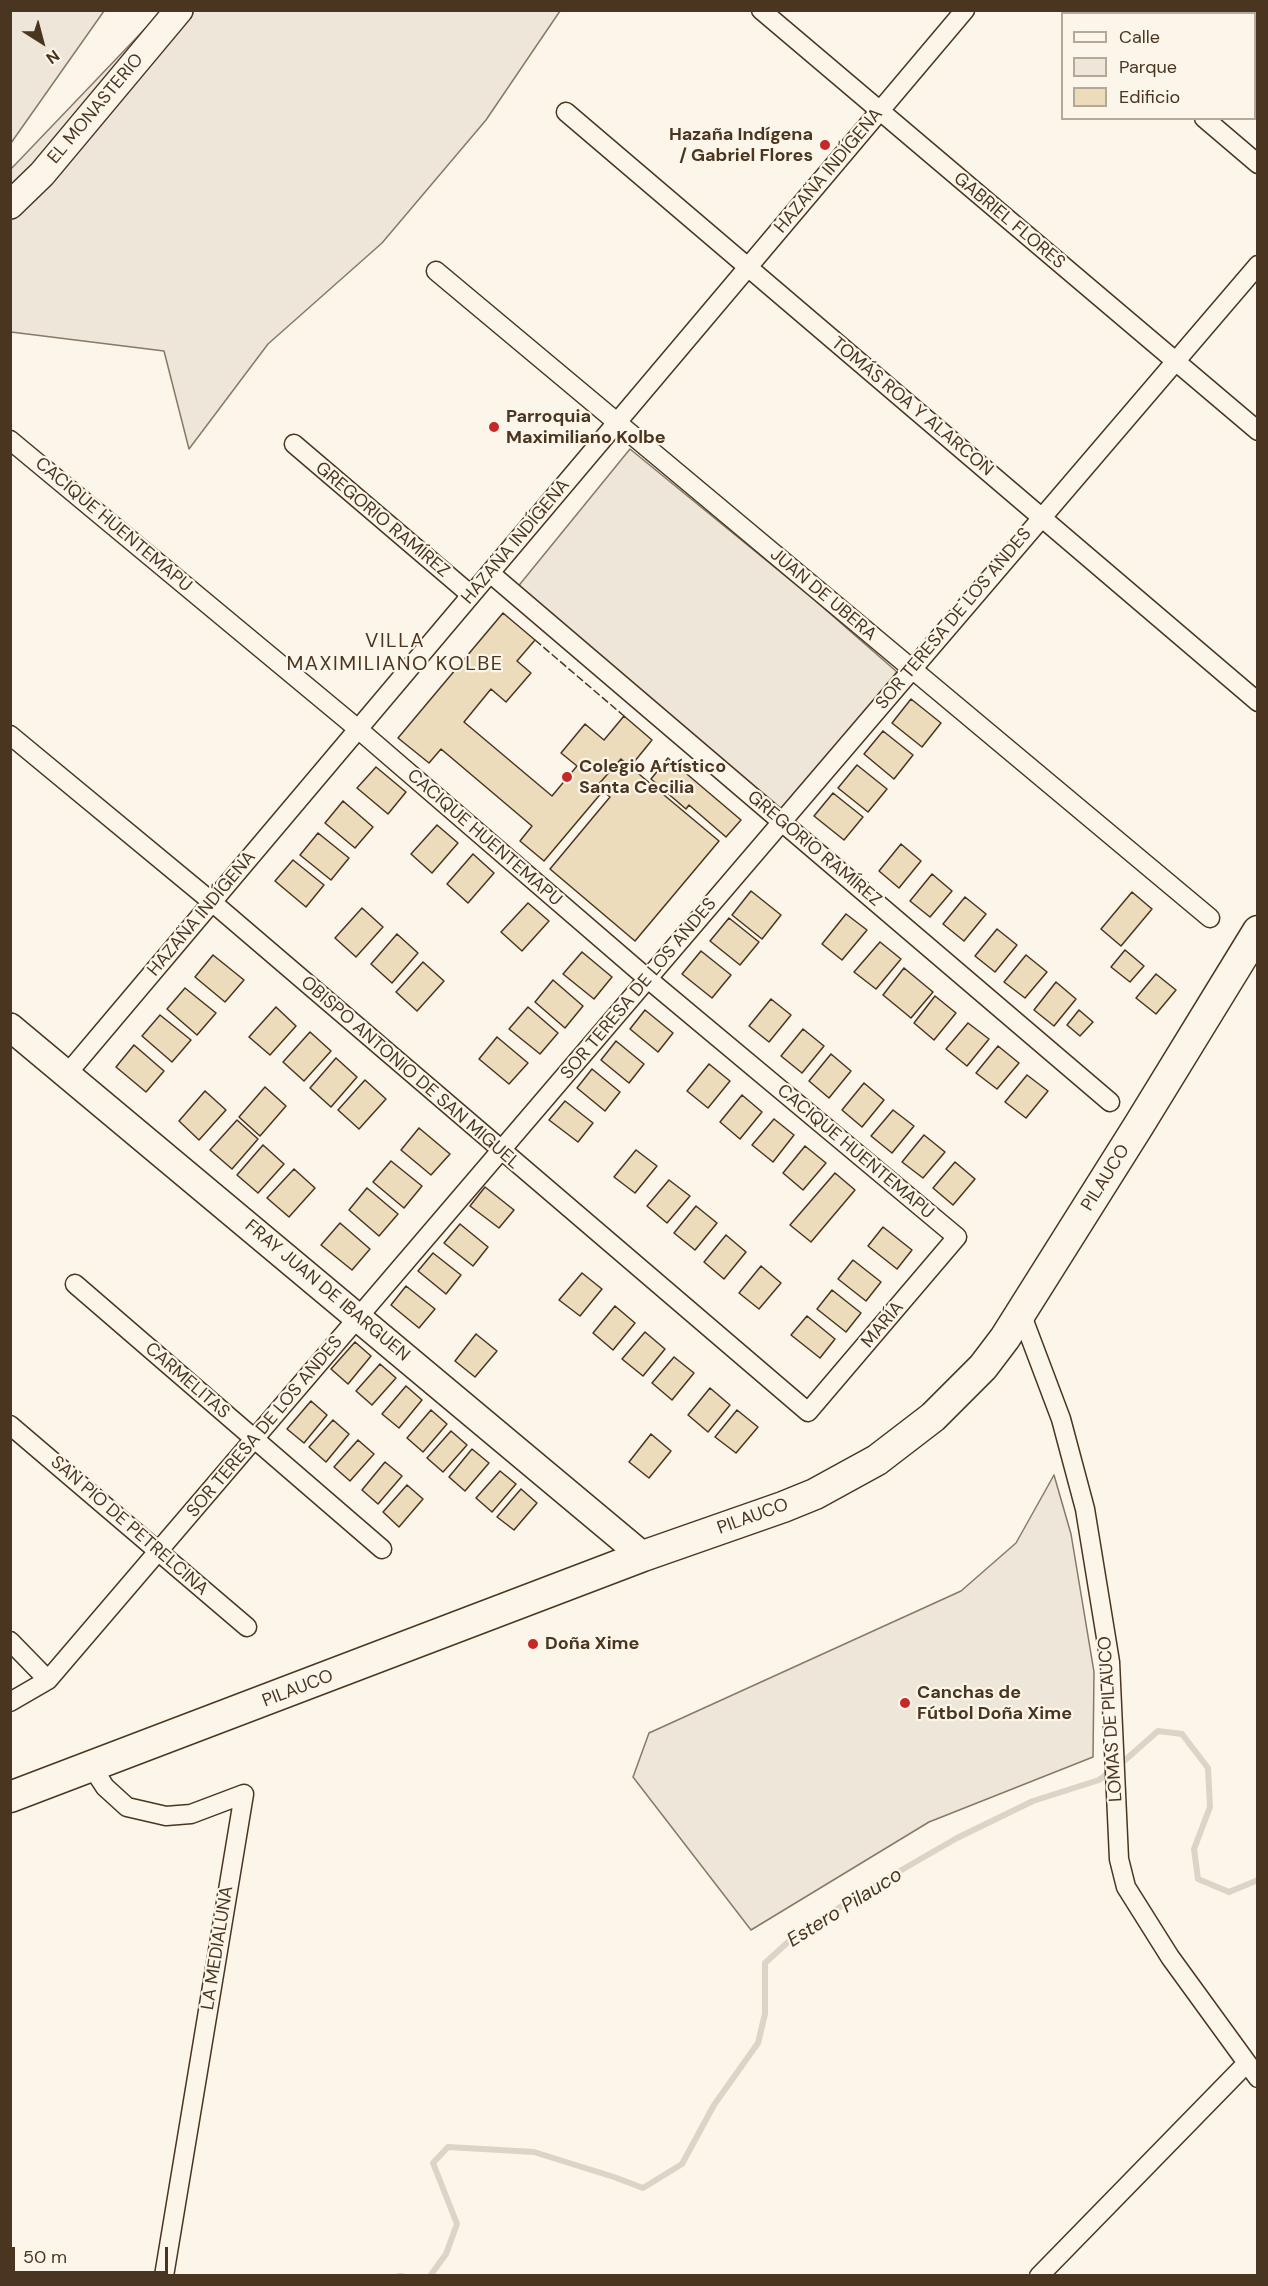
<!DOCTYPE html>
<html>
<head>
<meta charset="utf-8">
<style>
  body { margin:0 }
  #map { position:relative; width:1268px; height:2286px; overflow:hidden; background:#fbf6e9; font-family:"DM Sans",sans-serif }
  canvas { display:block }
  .frame { position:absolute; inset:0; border:12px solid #4a3520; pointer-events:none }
  .legend { position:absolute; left:1061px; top:12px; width:195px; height:108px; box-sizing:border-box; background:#fbf6e9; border:2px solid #b4a999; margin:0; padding:8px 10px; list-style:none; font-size:18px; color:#4a3520 }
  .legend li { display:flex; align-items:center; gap:12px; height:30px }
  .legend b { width:30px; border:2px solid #b4a999 }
  .north { position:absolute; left:12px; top:12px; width:60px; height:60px; -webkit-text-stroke:4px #fbf6e9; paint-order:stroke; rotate:144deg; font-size:16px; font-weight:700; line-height:24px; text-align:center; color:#4a3520 }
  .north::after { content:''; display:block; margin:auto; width:21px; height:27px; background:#4a3520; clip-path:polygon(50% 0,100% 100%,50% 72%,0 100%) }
  .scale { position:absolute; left:12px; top:2247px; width:156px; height:27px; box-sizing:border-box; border:3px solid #4a3520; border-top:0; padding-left:8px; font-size:18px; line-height:21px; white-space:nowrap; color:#4a3520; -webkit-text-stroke:4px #fbf6e9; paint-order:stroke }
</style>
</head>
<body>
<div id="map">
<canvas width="1268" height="2286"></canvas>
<div class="frame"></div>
<ul class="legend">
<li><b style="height:8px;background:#fbf6e9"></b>Calle</li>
<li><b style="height:16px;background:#ede6d9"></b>Parque</li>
<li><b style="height:16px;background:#ecdcbc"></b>Edificio</li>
</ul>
<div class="north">N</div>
<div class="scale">50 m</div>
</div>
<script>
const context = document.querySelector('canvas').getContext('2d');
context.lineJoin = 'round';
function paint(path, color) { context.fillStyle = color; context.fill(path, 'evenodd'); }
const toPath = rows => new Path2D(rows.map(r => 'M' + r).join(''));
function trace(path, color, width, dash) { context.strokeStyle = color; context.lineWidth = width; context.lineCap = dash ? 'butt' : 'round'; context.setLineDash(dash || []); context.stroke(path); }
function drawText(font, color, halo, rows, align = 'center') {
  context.font = font + ' "DM Sans",sans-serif'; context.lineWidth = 4.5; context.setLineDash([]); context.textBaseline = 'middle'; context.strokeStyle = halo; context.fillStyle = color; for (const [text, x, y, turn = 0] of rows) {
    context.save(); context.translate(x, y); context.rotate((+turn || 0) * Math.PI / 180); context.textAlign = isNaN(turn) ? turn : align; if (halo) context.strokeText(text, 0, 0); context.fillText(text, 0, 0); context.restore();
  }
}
const green = toPath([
  [11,10,104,11,11,143,10,11,11,10],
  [162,11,560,11,486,120,382,243,268,344,189,449,164,351,11,332,10,170,162,11],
  [630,449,811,597,897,672,780,812,516,589,630,449],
  [1054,1475,1071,1534,1094,1672,1093,1757,929,1822,751,1930,633,1777,649,1733,961,1591,1016,1543,1054,1475]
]);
paint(green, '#ede6d9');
trace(green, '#887966', 1.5);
trace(toPath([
  [399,2276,402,2276],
  [430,2276,446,2254,457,2224,433,2163,448,2147,534,2152,614,2177,643,2188,682,2164,714,2105,758,2043,765,2014,765,1963,798,1933,879,1883,957,1838,1033,1801,1099,1780,1123,1762,1158,1731,1182,1734,1208,1768,1210,1807,1194,1849,1198,1879,1229,1892,1258,1880]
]), '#dcd4c6', 6);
const building = toPath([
  [503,613,535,640,517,661,531,673,506,702,491,689,464,722,552,796,577,766,561,753,585,724,604,740,624,716,652,740,630,767,621,759,597,786,603,791,544,861,520,841,532,826,441,749,429,763,398,738,503,613],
  [911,699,941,723,922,747,892,723,911,699],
  [883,731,913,755,894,779,864,754,883,731],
  [668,758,741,820,726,837,689,805,686,809,651,779,668,758],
  [621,759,719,841,635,941,550,869,610,797,597,786,621,759],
  [857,765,887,789,868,812,838,788,857,765],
  [376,767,406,792,388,814,357,788,376,767],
  [833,793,863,817,844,840,814,816,833,793],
  [343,801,373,827,355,848,325,823,343,801],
  [437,825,458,843,432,873,411,854,437,825],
  [318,833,349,858,331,880,300,855,318,833],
  [901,844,921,861,899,888,879,871,901,844],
  [473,854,494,873,468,903,447,884,473,854],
  [293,860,324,885,306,907,275,881,293,860],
  [932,874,952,891,930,917,910,901,932,874],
  [751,891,781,915,762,939,732,915,751,891],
  [1132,892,1152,909,1121,946,1101,929,1132,892],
  [965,897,986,914,964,941,943,924,965,897],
  [528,903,549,921,522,951,501,932,528,903],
  [362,908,383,927,356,957,335,938,362,908],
  [846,914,867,930,842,960,822,944,846,914],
  [729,918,759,942,740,965,710,941,729,918],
  [997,929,1017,945,995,972,975,956,997,929],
  [397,934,418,953,392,983,371,964,397,934],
  [880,942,901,959,876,989,854,972,880,942],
  [1125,950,1144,966,1130,982,1111,967,1125,950],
  [701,951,731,975,712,998,682,974,701,951],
  [582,952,612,977,594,999,563,974,582,952],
  [213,955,244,980,225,1002,195,977,213,955],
  [1026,955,1047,972,1025,998,1004,982,1026,955],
  [423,962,444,981,417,1011,396,992,423,962],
  [904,968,933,992,911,1018,883,995,904,968],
  [1156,974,1176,990,1156,1014,1136,998,1156,974],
  [553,980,583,1006,565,1028,535,1002,553,980],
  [1056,982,1076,999,1054,1026,1034,1010,1056,982],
  [185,988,216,1013,197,1035,167,1009,185,988],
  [935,996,956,1013,934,1040,914,1023,935,996],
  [771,999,791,1015,769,1042,749,1026,771,999],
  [276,1007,296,1026,270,1055,249,1037,276,1007],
  [528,1007,558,1033,540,1054,509,1029,528,1007],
  [645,1010,673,1033,658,1052,630,1029,645,1010],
  [1079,1010,1093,1022,1080,1036,1067,1025,1079,1010],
  [160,1015,191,1040,172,1062,142,1036,160,1015],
  [968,1023,989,1039,967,1066,946,1049,968,1023],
  [803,1029,824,1046,802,1073,781,1056,803,1029],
  [310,1032,331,1051,304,1081,283,1062,310,1032],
  [497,1037,528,1063,509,1084,479,1059,497,1037],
  [616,1041,644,1064,629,1083,601,1060,616,1041],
  [134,1045,164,1071,146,1092,116,1067,134,1045],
  [998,1046,1019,1063,997,1089,976,1073,998,1046],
  [831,1054,851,1071,829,1098,809,1081,831,1054],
  [336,1058,357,1077,331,1107,310,1088,336,1058],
  [709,1064,730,1081,708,1108,687,1091,709,1064],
  [592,1069,620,1092,605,1111,577,1088,592,1069],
  [1027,1075,1048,1091,1026,1118,1005,1102,1027,1075],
  [365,1080,386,1099,359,1129,338,1110,365,1080],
  [864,1083,884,1100,862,1127,842,1110,864,1083],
  [265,1087,286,1106,260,1136,239,1117,265,1087],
  [205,1091,226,1110,199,1140,179,1121,205,1091],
  [742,1095,762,1112,740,1139,720,1122,742,1095],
  [565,1101,593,1123,578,1142,549,1120,565,1101],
  [893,1110,914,1126,892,1153,871,1136,893,1110],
  [774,1119,794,1135,773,1162,752,1145,774,1119],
  [237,1120,258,1139,232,1169,210,1150,237,1120],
  [419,1128,450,1154,431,1175,401,1150,419,1128],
  [924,1135,945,1152,923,1178,902,1162,924,1135],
  [263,1145,284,1164,258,1193,237,1175,263,1145],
  [805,1146,826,1163,803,1190,783,1173,805,1146],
  [636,1150,657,1166,635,1193,614,1177,636,1150],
  [391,1161,422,1186,404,1208,373,1182,391,1161],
  [955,1162,975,1179,953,1205,933,1188,955,1162],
  [294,1169,315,1188,289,1217,267,1198,294,1169],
  [835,1173,855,1190,811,1242,790,1225,835,1173],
  [669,1180,690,1196,667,1223,647,1206,669,1180],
  [485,1187,514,1210,499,1228,470,1206,485,1187],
  [367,1188,398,1214,379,1236,349,1210,367,1188],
  [696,1206,717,1223,695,1250,674,1233,696,1206],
  [340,1223,370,1249,352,1270,321,1245,340,1223],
  [460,1224,488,1247,473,1266,444,1243,460,1224],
  [883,1227,912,1250,897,1269,868,1246,883,1227],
  [726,1235,746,1252,724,1279,704,1262,726,1235],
  [433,1253,461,1275,446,1294,418,1271,433,1253],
  [853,1260,881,1282,866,1301,838,1279,853,1260],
  [761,1266,781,1283,759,1309,739,1293,761,1266],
  [582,1273,602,1289,580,1316,559,1300,582,1273],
  [406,1286,435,1309,419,1328,391,1305,406,1286],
  [832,1290,861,1313,846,1332,817,1309,832,1290],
  [615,1306,635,1323,613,1350,593,1333,615,1306],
  [807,1316,835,1339,820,1358,791,1335,807,1316],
  [645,1332,665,1349,643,1376,622,1359,645,1332],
  [476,1334,497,1351,475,1377,455,1361,476,1334],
  [355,1342,371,1356,348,1384,331,1369,355,1342],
  [674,1357,694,1373,672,1400,652,1383,674,1357],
  [380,1364,396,1378,372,1405,356,1391,380,1364],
  [406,1386,422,1400,399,1428,382,1414,406,1386],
  [710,1388,730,1405,708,1432,688,1415,710,1388],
  [311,1401,327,1415,304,1443,287,1429,311,1401],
  [431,1410,447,1424,423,1452,407,1438,431,1410],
  [737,1410,758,1427,736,1453,715,1437,737,1410],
  [333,1420,349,1434,326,1462,309,1447,333,1420],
  [451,1431,467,1445,443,1472,427,1458,451,1431],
  [651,1434,671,1451,649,1478,629,1462,651,1434],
  [358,1440,374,1454,350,1481,334,1467,358,1440],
  [472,1449,489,1463,465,1491,449,1477,472,1449],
  [385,1462,402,1476,378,1504,362,1490,385,1462],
  [500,1471,516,1484,492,1512,476,1498,500,1471],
  [407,1485,423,1499,399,1527,383,1512,407,1485],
  [521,1489,537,1503,514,1530,497,1517,521,1489]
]);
paint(building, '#ecdcbc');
trace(building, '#4a3520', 1.5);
const street = toPath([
  [761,10,1258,431],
  [1076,10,1079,14],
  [566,112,1258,702],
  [1204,118,1258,164],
  [436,271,1210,918],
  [10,440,358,729,648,979,957,1237,808,1412,212,902,10,735],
  [294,444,471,595],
  [490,573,1110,1102],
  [67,1074,965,10],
  [75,1284,382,1549],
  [1021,1313,1061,1419,1085,1509,1110,1662,1119,1859,1126,1887,1170,1957,1258,2078],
  [10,1425,247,1627],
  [10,1641,48,1680],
  [10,1702,48,1680,1258,265],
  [92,1767,105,1787,127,1807,166,1816,191,1814,244,1794,164,2276],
  [1039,2276,1247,2063]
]);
const secondary = toPath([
  [10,205,42,174,179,10],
  [10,1027,643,1556]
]);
const primary = toPath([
  [10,1797,643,1556,783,1507,815,1494,877,1460,933,1417,983,1367,1005,1338,1139,1125,1258,931]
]);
trace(street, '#4a3520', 21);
trace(secondary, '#4a3520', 30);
trace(primary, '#4a3520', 33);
trace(street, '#fbf6e9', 18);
trace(secondary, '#fbf6e9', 27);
trace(primary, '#fbf6e9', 30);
trace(toPath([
  [535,640,624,716]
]), '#4a3520', 1.5, [8, 3]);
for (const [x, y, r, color] of [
  [825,145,6,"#c62828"],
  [494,427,6,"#c62828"],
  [567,777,6,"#c62828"],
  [533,1644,6,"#c62828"],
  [905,1703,6,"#c62828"]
]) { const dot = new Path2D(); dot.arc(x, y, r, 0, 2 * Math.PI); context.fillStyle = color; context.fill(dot); trace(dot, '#fbf6e9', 2); }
drawText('18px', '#4a3520', '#fbf6e9', [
  ["EL MONASTERIO",96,109,-50],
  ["HAZAÑA INDÍGENA",829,171,-50],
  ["GABRIEL FLORES",1009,221,40],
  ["TOMÁS ROA Y ALARCON",912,407,40],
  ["GREGORIO RAMÍREZ",382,520,40],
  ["CACIQUE HUENTEMAPU",113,525,40],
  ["HAZAÑA INDÍGENA",516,542,-50],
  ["JUAN DE UBERA",823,595,40],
  ["SOR TERESA DE LOS ANDES",954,619,-50],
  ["CACIQUE HUENTEMAPU",484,838,41],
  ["GREGORIO RAMÍREZ",814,849,40],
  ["HAZAÑA INDÍGENA",202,914,-50],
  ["SOR TERESA DE LOS ANDES",639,989,-50],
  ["OBISPO ANTONIO DE SAN MIGUEL",410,1073,41],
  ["CACIQUE HUENTEMAPU",855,1152,40],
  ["PILAUCO",1106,1178,-58],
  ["FRAY JUAN DE IBARGUEN",327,1291,40],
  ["MARÍA",883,1325,-50],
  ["CARMELITAS",187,1381,41],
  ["SOR TERESA DE LOS ANDES",265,1427,-50],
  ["PILAUCO",753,1517,-20],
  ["SAN PIO DE PETRELCINA",129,1526,41],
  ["PILAUCO",298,1689,-21],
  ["LOMAS DE PILAUCO",1111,1719,-94],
  ["LA MEDIALUNA",218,1948,-81]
]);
drawText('bold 18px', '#4a3520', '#fbf6e9', [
  ["Hazaña Indígena",813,135,"right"],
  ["/ Gabriel Flores",813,156,"right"],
  ["Parroquia",506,417],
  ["Maximiliano Kolbe",506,438],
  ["Colegio Artístico",579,767],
  ["Santa Cecilia",579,788],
  ["Doña Xime",545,1644],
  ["Canchas de",917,1693],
  ["Fútbol Doña Xime",917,1714]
], 'left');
context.letterSpacing = '1.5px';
drawText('20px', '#4a3520', '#fbf6e9', [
  ["VILLA",395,642],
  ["MAXIMILIANO KOLBE",395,665]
]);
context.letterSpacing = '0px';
drawText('italic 20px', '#4a3520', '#fbf6e9', [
  ["Estero Pilauco",845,1908,-32]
]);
</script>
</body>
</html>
